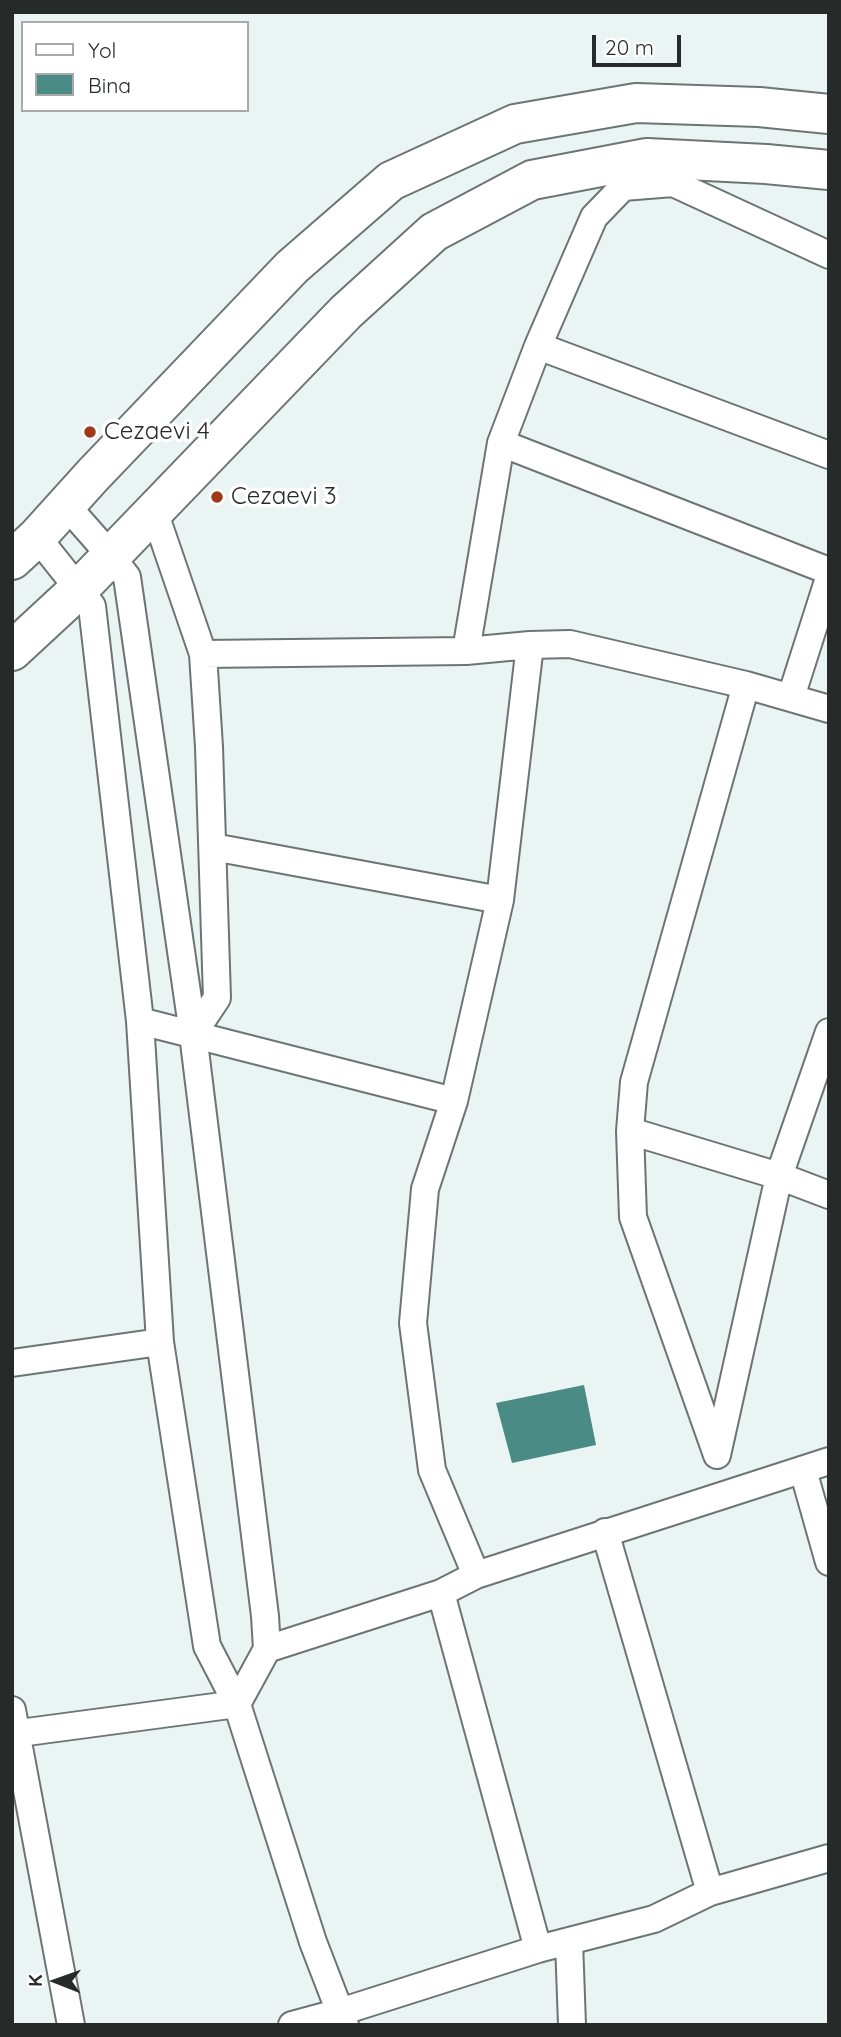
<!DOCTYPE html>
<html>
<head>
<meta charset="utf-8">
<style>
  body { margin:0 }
  #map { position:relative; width:841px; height:2037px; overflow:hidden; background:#eaf4f3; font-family:Quicksand,sans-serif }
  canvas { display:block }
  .frame { position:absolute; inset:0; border:14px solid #262a29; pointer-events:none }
  .legend { position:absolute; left:21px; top:21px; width:228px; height:91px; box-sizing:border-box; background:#fff; border:2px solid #a8aaa9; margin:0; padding:9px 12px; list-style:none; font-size:21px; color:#262a29 }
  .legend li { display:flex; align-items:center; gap:14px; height:35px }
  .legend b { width:35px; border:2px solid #a8aaa9 }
  .north { position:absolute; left:21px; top:1946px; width:70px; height:70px; -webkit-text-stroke:5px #fff; paint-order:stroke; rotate:271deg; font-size:19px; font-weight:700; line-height:28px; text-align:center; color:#262a29 }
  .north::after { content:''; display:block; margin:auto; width:24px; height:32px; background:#262a29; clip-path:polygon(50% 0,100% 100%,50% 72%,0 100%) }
  .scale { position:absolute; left:592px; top:35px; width:89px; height:32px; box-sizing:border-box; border:4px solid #262a29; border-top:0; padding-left:9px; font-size:21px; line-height:24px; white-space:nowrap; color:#262a29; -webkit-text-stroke:5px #fff; paint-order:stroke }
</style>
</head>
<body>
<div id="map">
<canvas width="841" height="2037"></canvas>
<div class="frame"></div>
<ul class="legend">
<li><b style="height:9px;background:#fff"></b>Yol</li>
<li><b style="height:19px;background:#4b8b85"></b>Bina</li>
</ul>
<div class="north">K</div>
<div class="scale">20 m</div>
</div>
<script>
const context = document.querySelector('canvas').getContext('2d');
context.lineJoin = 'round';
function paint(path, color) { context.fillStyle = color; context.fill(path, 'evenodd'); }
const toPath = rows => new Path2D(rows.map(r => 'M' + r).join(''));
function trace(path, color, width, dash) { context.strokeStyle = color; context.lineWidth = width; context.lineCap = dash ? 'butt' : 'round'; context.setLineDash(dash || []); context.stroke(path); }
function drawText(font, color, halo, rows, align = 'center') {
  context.font = font + ' Quicksand,sans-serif'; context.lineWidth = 7; context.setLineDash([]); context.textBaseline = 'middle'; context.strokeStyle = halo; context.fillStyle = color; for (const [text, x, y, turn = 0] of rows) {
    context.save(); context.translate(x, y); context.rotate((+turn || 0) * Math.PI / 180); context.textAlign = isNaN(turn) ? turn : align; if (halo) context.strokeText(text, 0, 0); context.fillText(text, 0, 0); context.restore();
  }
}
paint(toPath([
  [584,1385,596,1445,512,1463,496,1403]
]), '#4b8b85');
const street = toPath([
  [829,255,673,183,623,187,594,217,538,346,501,443,829,571],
  [538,346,829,455],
  [66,505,110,555,127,577,193,1034,265,1616,267,1649,237,1704],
  [154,511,203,654,209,747,217,998,193,1034],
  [37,537,92,606,140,1021,160,1342,207,1646,237,1704,313,1942,345,2025],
  [530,645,570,644,746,685,829,709],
  [466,651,501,443],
  [203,654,466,651,530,645,500,900,454,1101,425,1189,413,1323,432,1470,476,1575],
  [746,685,634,1082,630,1131,633,1217,717,1455,779,1176,829,1032],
  [791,697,829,578],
  [213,847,500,900],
  [140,1021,454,1101],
  [630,1131,779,1176,829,1195],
  [12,1363,160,1342],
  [803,1470,829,1562],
  [605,1532,710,1892],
  [441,1593,538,1949],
  [267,1649,441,1593,476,1575,829,1461],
  [12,1710,71,2025],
  [12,1734,237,1704],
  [569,1941,572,2025],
  [292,2025,340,2012,538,1949,654,1919,710,1892,829,1858]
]);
const secondary = toPath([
  [12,560,37,537,93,475,292,267,391,181,515,124,636,103,759,107,829,114],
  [12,651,79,589,346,312,434,232,532,180,647,158,766,164,829,170]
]);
trace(street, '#6c7574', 30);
trace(secondary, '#6c7574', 42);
trace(street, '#fff', 26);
trace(secondary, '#fff', 38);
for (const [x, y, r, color] of [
  [90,432,7,"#9f3818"],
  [217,497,7,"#9f3818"]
]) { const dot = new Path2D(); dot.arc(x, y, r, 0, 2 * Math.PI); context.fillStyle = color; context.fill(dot); trace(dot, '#fff', 2.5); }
drawText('24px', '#262a29', '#fff', [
  ["Cezaevi 4",104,432],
  ["Cezaevi 3",231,497]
], 'left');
</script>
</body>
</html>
